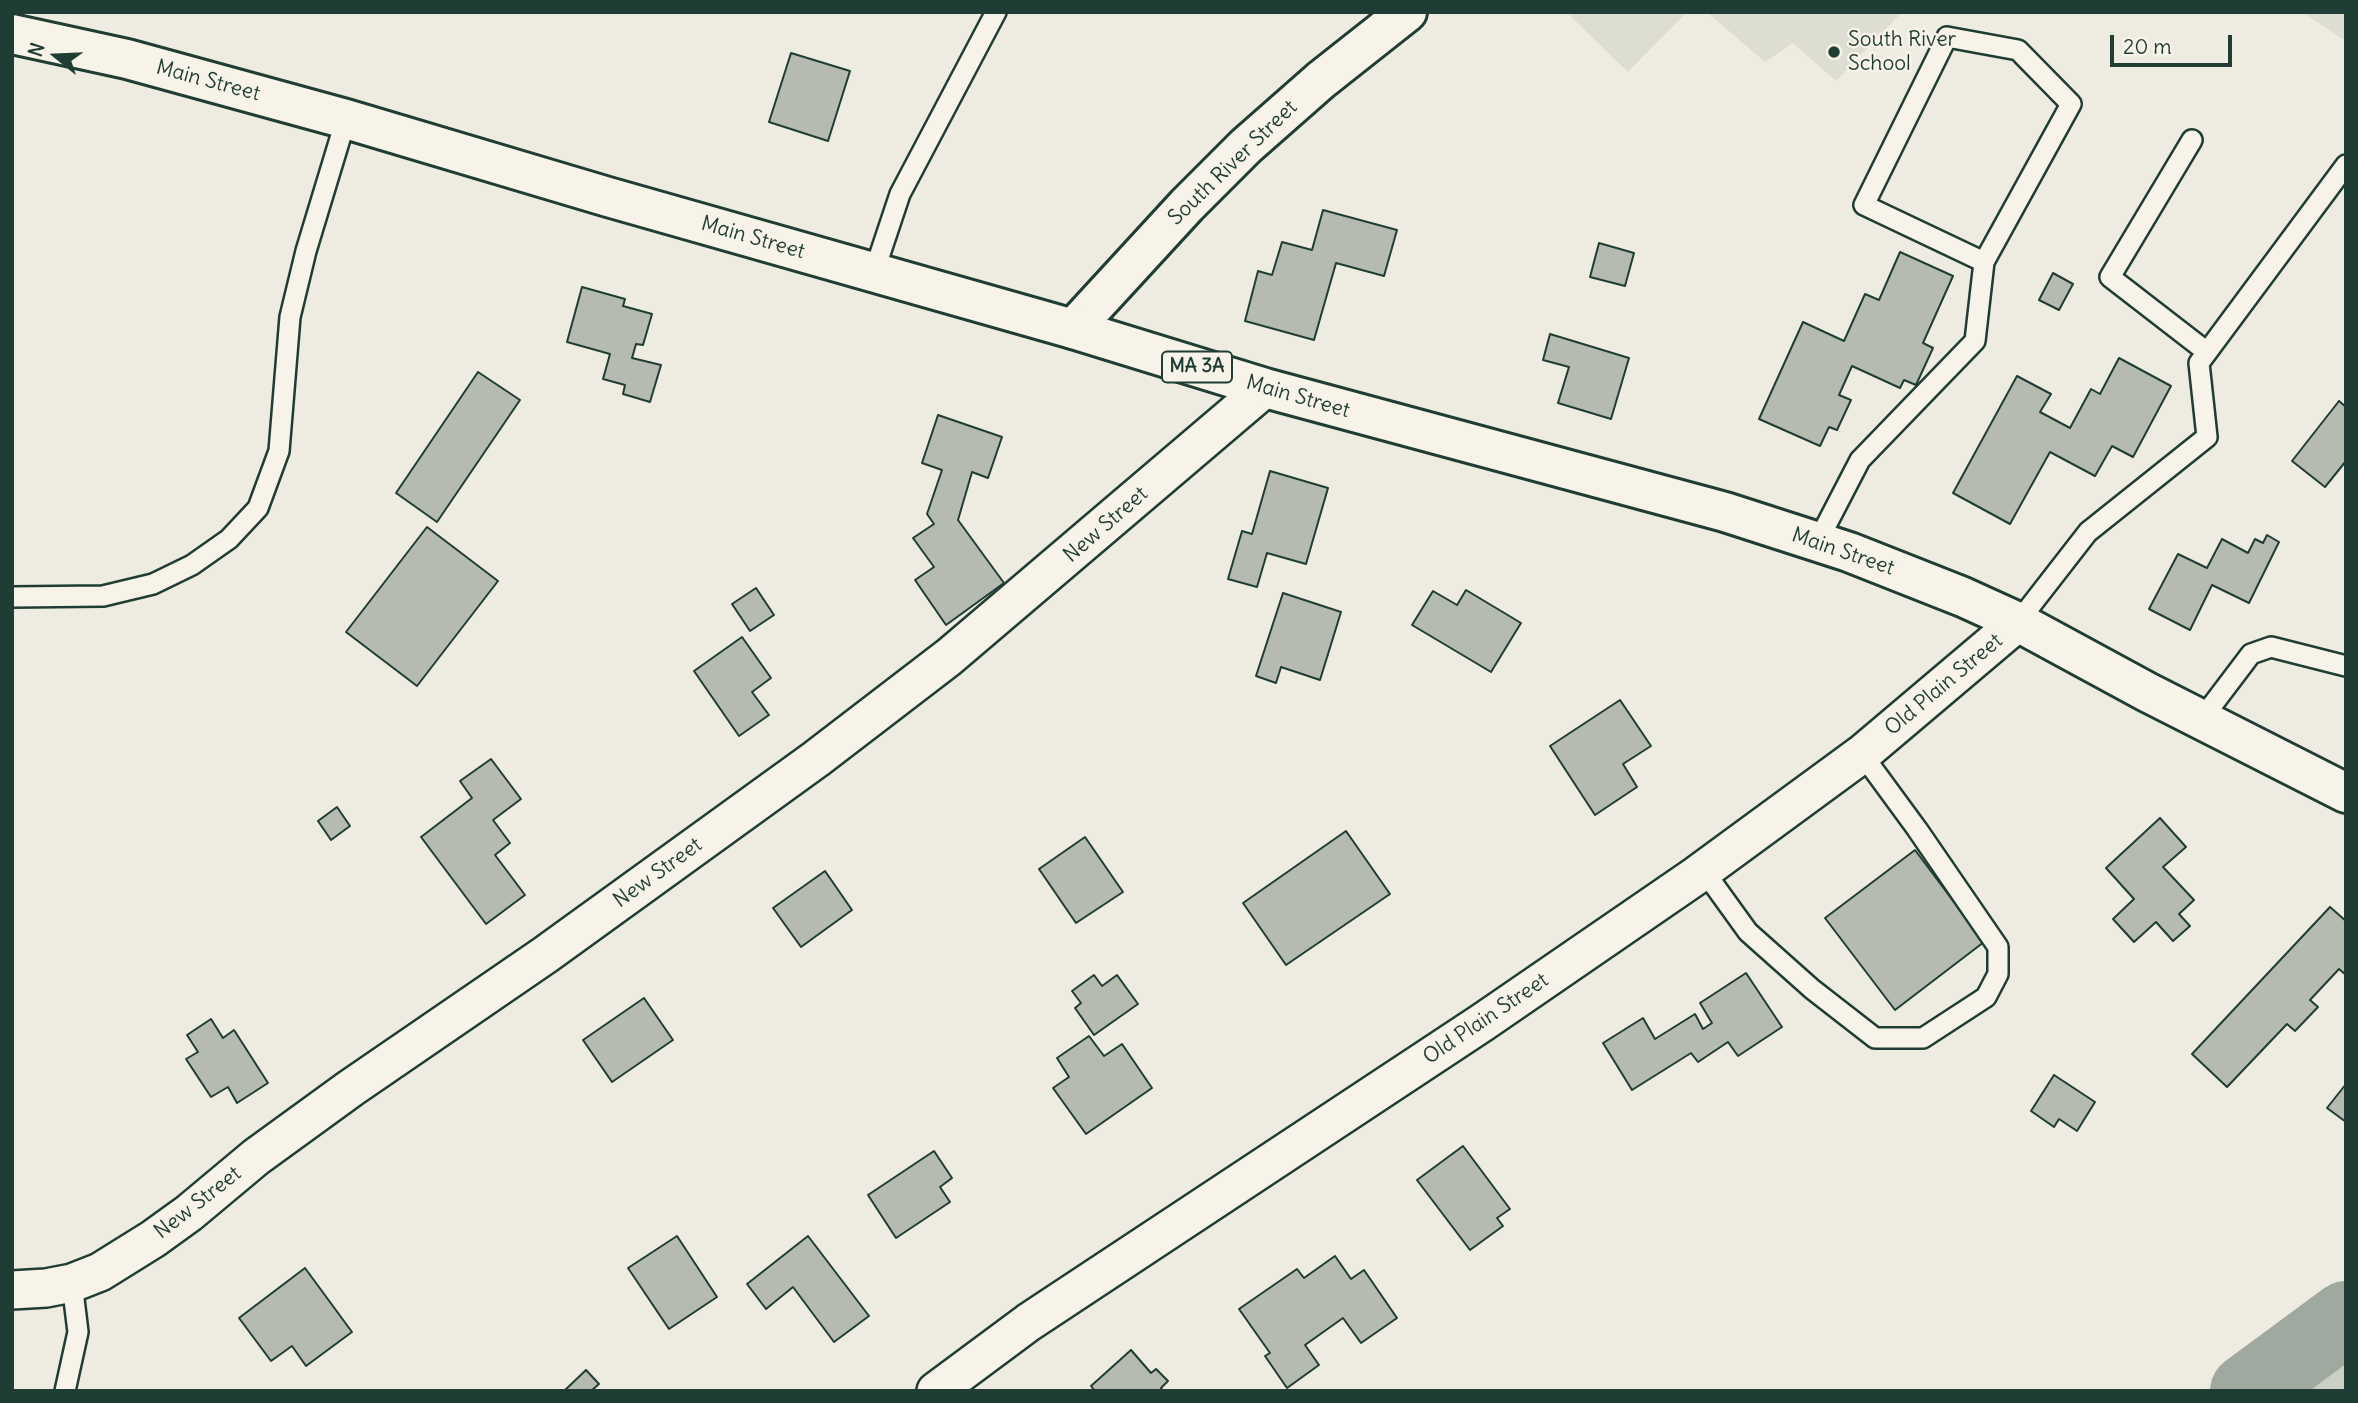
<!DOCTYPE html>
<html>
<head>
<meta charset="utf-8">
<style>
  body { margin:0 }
  #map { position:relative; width:2358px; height:1403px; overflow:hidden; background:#eeece1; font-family:Delius,sans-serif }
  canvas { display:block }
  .frame { position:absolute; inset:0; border:14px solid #1f3d34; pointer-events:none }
  .north { position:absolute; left:21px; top:21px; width:70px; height:70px; -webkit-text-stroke:5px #f7f3e8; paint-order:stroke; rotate:288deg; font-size:19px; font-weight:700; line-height:28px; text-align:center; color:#1f3d34 }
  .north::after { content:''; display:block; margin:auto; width:24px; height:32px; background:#1f3d34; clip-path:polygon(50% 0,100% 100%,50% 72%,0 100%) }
  .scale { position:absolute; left:2110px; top:35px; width:122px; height:32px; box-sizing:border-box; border:4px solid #1f3d34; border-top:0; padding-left:9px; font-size:21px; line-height:24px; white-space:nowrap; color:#1f3d34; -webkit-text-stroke:5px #f7f3e8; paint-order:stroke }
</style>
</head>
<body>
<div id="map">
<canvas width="2358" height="1403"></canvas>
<div class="frame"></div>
<div class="north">N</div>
<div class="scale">20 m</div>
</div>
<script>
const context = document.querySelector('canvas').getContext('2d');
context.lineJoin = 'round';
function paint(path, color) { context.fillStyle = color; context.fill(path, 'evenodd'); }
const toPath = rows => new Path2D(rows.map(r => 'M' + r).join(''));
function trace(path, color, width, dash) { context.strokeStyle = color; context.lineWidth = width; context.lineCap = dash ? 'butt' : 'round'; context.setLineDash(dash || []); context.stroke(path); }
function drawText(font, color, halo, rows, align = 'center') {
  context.font = font + ' Delius,sans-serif'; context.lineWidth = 5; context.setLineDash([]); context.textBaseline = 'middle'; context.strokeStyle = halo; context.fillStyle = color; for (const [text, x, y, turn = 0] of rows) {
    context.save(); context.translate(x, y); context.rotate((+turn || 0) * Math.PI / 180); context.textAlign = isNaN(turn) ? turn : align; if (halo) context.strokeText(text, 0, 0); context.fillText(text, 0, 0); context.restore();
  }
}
paint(toPath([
  [1566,12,1687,12,1628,72],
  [1707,12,1902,12,1836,81,1793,43,1765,62],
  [2302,12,2346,12,2346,41]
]), '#ddddd2');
paint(toPath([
  [2346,1330,2346,1391,2268,1391,2345,1331]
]), '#cccfc4');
trace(toPath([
  [2247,1391,2346,1318]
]), '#9fa99f', 74);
const building = toPath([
  [791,53,850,71,828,141,769,122,791,53],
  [1323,210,1397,230,1384,276,1336,263,1314,340,1245,321,1258,271,1272,275,1282,242,1312,250,1323,210],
  [1599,243,1634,253,1625,286,1590,277,1599,243],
  [1900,252,1953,276,1923,343,1933,348,1916,385,1904,380,1900,388,1852,366,1839,395,1851,400,1837,430,1829,427,1820,446,1759,419,1803,322,1844,341,1865,294,1879,300,1900,252],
  [2053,273,2073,284,2059,310,2039,300,2053,273],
  [582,287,625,299,623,306,652,314,643,345,636,344,632,358,661,365,650,402,623,394,625,385,603,379,610,354,567,342,582,287],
  [1550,334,1629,358,1611,419,1558,403,1569,367,1543,360,1550,334],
  [2119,358,2171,386,2133,457,2112,446,2095,476,2050,452,2010,524,1953,493,2017,376,2051,394,2040,412,2070,428,2091,389,2100,394,2119,358],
  [478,372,520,400,437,522,396,493,478,372],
  [2339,401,2346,407,2346,461,2325,487,2292,461,2339,401],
  [938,415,1002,437,988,478,972,472,958,520,1004,583,946,625,915,580,934,567,913,538,934,524,927,514,942,470,922,463,938,415],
  [1270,471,1328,488,1306,564,1267,553,1257,587,1228,579,1242,531,1252,534,1270,471],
  [427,527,498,581,417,686,346,632,427,527],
  [2267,535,2279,542,2249,603,2212,585,2190,630,2149,609,2178,554,2207,568,2222,539,2248,553,2255,539,2263,543,2267,535],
  [756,588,774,615,750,631,732,604,756,588],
  [1466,590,1521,623,1491,672,1412,625,1433,591,1457,605,1466,590],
  [1283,593,1341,612,1320,680,1281,667,1276,683,1256,676,1283,593],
  [742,637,771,678,752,692,769,715,739,736,694,671,742,637],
  [1620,700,1651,746,1623,764,1637,787,1595,815,1550,746,1620,700],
  [491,759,521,799,493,820,510,843,495,855,525,895,486,924,421,837,472,798,460,781,491,759],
  [337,807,350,826,331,840,318,821,337,807],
  [2160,818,2186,847,2163,867,2194,900,2179,914,2190,926,2173,941,2156,922,2134,942,2113,919,2134,899,2106,868,2160,818],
  [1346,831,1390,894,1286,965,1243,903,1346,831],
  [1085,837,1123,892,1076,923,1039,869,1085,837],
  [1915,850,1984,942,1895,1010,1825,918,1915,850],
  [825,871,852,910,801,947,773,908,825,871],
  [2330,907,2346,921,2346,975,2339,969,2310,1000,2318,1007,2295,1031,2287,1024,2227,1087,2192,1054,2330,907],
  [1746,973,1782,1027,1738,1056,1728,1042,1698,1062,1691,1053,1632,1090,1603,1043,1643,1018,1655,1039,1695,1014,1703,1029,1712,1023,1700,1003,1746,973],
  [1094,975,1102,986,1117,975,1138,1004,1094,1035,1075,1008,1081,1003,1072,991,1094,975],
  [644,998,673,1040,612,1082,583,1040,644,998],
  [211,1019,223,1038,234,1030,268,1083,237,1103,228,1087,211,1097,186,1059,198,1052,187,1035,211,1019],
  [1089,1036,1104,1056,1122,1044,1152,1088,1086,1134,1053,1088,1069,1077,1057,1058,1089,1036],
  [2054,1075,2095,1102,2077,1131,2059,1119,2054,1127,2031,1111,2054,1075],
  [2346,1084,2346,1122,2327,1108,2346,1084],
  [1463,1146,1510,1209,1497,1218,1503,1226,1470,1250,1417,1180,1463,1146],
  [934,1151,952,1178,940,1187,950,1202,896,1238,868,1195,934,1151],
  [677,1236,717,1297,669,1329,628,1268,677,1236],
  [808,1236,869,1316,834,1342,793,1287,766,1309,747,1284,808,1236],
  [1335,1256,1351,1279,1364,1270,1397,1318,1361,1343,1343,1318,1305,1345,1319,1365,1287,1388,1265,1356,1270,1353,1239,1309,1297,1269,1304,1278,1335,1256],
  [305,1268,352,1332,306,1366,292,1346,271,1361,239,1318,305,1268],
  [1131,1350,1151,1373,1156,1369,1168,1381,1161,1388,1163,1391,1095,1391,1091,1386,1131,1350],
  [586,1370,599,1384,591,1391,564,1391,586,1370]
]);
paint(building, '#b5bbb0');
trace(building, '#1f3d34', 2);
const lane = toPath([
  [2192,140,2110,277,2207,352],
  [874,272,900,194,996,12],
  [1818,541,1860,460,1975,341,1984,262,2071,104,2018,50,1947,37,1864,205,1984,262],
  [12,597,103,596,153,584,192,565,229,539,258,508,279,451,290,317,306,251,346,119],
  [2018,622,2088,532,2207,437,2199,363,2346,165],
  [2201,720,2251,654,2271,647,2346,666],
  [1704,871,1748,932,1812,989,1875,1038,1923,1038,1986,997,1998,974,1998,947,1917,829,1862,754],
  [65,1391,78,1332,72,1283]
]);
const street = toPath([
  [12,1290,46,1288,72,1283,100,1272,153,1239,189,1213,256,1157,351,1088,545,955,816,759,949,657,1265,388],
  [936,1391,1029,1322,1483,1022,1697,875,1862,754,2018,622]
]);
const secondary = toPath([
  [1073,329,1187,205,1246,146,1321,80,1407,12]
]);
const primary = toPath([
  [12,34,127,59,346,119,608,197,1073,329,1265,388,1725,512,1849,552,1963,597,2018,622,2147,692,2346,793]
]);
trace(lane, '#1f3d34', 24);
trace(street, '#1f3d34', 42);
trace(secondary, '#1f3d34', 44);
trace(primary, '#1f3d34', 44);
trace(lane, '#f7f3e8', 19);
trace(street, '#f7f3e8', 37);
trace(secondary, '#f7f3e8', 38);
trace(primary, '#f7f3e8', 38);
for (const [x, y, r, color] of [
  [1834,52,7,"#1f3d34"]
]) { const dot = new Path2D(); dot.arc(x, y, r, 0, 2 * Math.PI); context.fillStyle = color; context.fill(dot); trace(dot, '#f7f3e8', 2.5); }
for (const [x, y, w] of [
  [1197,367,70]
]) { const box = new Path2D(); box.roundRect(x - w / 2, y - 15.5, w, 31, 5); context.fillStyle = '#f7f3e8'; context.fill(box); trace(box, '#1f3d34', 2); }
drawText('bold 19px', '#1f3d34', null, [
  ["MA 3A",1197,367]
]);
drawText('21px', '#1f3d34', '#f7f3e8', [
  ["South River",1848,40],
  ["School",1848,64]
], 'left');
drawText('21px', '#1f3d34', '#f7f3e8', [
  ["Main Street",208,81,15],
  ["South River Street",1233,163,-44],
  ["Main Street",753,238,16],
  ["Main Street",1298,397,16],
  ["New Street",1106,525,-41],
  ["Main Street",1843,552,19],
  ["Old Plain Street",1944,685,-40],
  ["New Street",658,873,-36],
  ["Old Plain Street",1486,1019,-34],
  ["New Street",198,1203,-38]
]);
</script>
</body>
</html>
